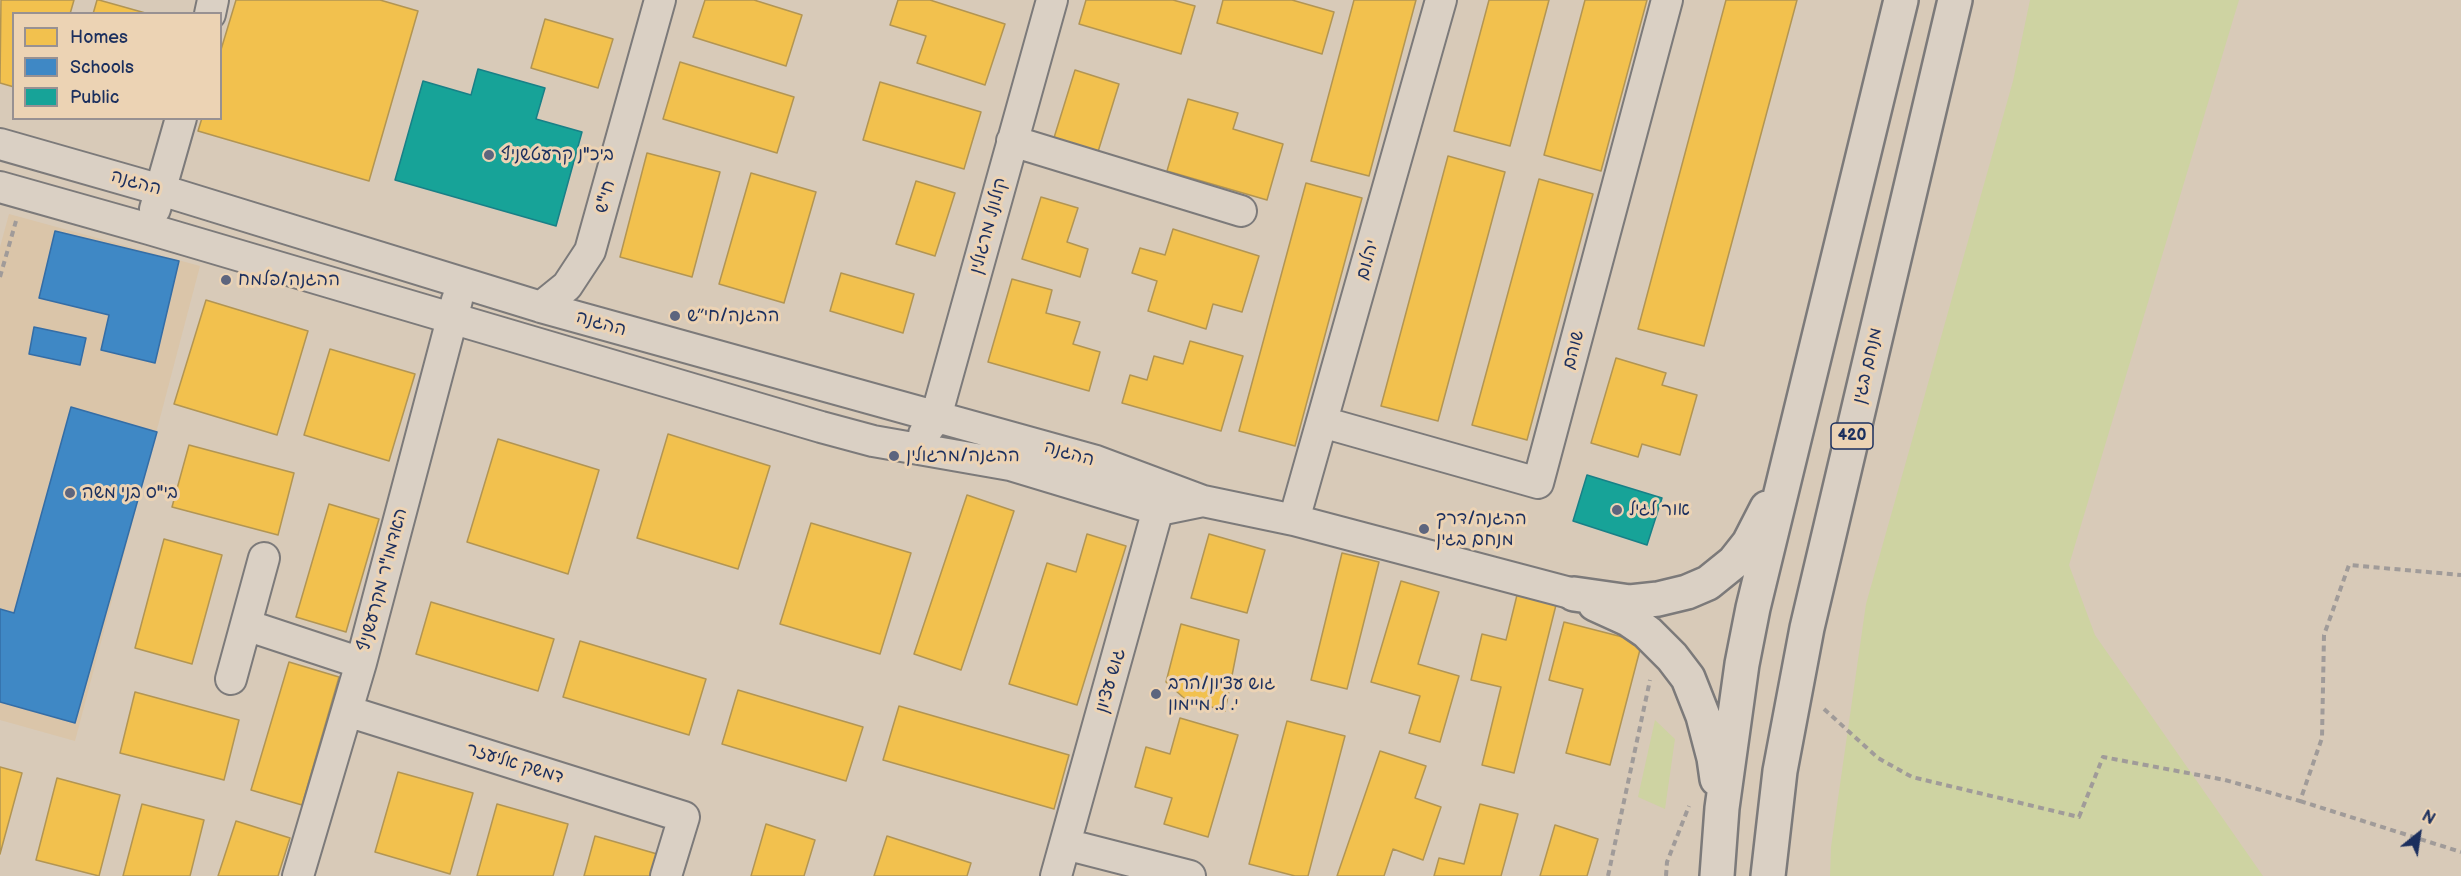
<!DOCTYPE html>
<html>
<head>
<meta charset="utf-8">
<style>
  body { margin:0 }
  #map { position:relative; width:2461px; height:876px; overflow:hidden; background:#d8cab8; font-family:"Balsamiq Sans",sans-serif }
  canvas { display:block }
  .legend { position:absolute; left:12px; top:12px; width:210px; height:108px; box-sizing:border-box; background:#ecd3b4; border:2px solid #989192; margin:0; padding:8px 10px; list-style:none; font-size:18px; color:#1b2f5e }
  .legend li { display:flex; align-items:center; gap:12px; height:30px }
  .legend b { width:30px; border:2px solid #989192 }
  .north { position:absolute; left:2389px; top:804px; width:60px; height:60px; -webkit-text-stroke:4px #ecd3b4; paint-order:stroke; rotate:30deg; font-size:16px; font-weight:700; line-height:24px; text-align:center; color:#1b2f5e }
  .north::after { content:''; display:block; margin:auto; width:21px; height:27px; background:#1b2f5e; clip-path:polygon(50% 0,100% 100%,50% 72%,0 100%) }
</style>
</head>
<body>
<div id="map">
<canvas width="2461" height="876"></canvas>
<ul class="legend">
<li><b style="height:16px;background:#f2c14e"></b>Homes</li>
<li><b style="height:16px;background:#3f88c5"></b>Schools</li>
<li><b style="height:16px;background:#17a398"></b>Public</li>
</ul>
<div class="north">N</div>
</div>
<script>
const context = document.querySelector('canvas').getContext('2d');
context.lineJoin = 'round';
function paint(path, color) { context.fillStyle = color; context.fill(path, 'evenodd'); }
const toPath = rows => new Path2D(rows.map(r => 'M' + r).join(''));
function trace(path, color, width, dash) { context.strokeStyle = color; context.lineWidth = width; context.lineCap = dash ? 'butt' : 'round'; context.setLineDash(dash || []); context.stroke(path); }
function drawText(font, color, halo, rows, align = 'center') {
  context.font = font + ' "Balsamiq Sans","Playpen Sans Hebrew",sans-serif'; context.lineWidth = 6; context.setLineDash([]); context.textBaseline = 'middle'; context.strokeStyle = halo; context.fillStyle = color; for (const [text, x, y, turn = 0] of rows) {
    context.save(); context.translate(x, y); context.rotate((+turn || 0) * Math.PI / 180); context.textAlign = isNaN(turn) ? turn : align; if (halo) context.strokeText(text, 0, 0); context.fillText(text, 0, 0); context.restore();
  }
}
paint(toPath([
  [9,214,200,266,75,741,0,720,0,247]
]), '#dac5a9');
paint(toPath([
  [2030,0,2239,0,2069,565,2095,635,2263,876,1830,876,1831,847,1866,604,2013,81],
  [1655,720,1675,739,1665,809,1638,797]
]), '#ced3a2');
const homes = toPath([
  [1,0,74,0,70,14,14,14,14,87,0,83,1,0],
  [97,0,99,0,149,14,93,14,97,0],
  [236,0,380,0,418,11,369,181,198,131,202,118,220,118,220,53,236,0],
  [705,0,754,0,802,15,786,66,693,37,705,0],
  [898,0,930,0,1005,24,985,85,917,63,926,36,890,25,898,0],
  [1086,0,1173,0,1195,6,1181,54,1079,24,1086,0],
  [1223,0,1292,0,1334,12,1322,54,1217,23,1223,0],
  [1354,0,1416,0,1369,176,1311,161,1354,0],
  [1489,0,1549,0,1510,146,1454,131,1489,0],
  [1585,0,1647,0,1601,171,1544,155,1585,0],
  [1726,0,1797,0,1704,346,1638,329,1726,0],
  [545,19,613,39,598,88,531,68,545,19],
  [680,62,794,97,777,153,663,119,680,62],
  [1075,70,1119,84,1097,155,1053,141,1075,70],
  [880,82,981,112,964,169,863,140,880,82],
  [1188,99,1238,113,1233,129,1283,144,1267,200,1167,171,1188,99],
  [647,153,720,172,692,277,620,257,647,153],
  [1448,156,1505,172,1438,421,1381,406,1448,156],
  [751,173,816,192,784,303,719,284,751,173],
  [1539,179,1593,194,1527,440,1472,425,1539,179],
  [916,181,955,193,935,256,896,244,916,181],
  [1306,183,1362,198,1295,446,1239,431,1306,183],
  [1041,197,1078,208,1067,242,1088,249,1080,277,1022,259,1041,197],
  [1173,229,1259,256,1242,312,1213,304,1206,329,1148,311,1157,281,1132,273,1140,248,1165,255,1173,229],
  [841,273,914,294,903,333,830,311,841,273],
  [1012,279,1052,290,1046,313,1080,322,1073,344,1100,352,1089,391,988,362,1012,279],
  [206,300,308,331,277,435,174,404,206,300],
  [1190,341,1243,356,1221,431,1122,403,1130,375,1147,380,1154,356,1183,364,1190,341],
  [330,349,415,374,389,461,304,435,330,349],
  [1616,358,1666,373,1662,385,1697,395,1680,455,1642,444,1638,457,1591,443,1616,358],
  [668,434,770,466,738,569,637,538,668,434],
  [498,439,599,470,568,574,467,542,498,439],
  [189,445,294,473,278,535,172,507,189,445],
  [967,495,1014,511,961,670,914,654,967,495],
  [329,504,379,519,346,632,296,617,329,504],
  [811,523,911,553,880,654,780,624,811,523],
  [1087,534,1126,546,1077,705,1009,684,1047,563,1076,572,1087,534],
  [1209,534,1265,550,1247,613,1191,598,1209,534],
  [164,539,222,555,192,664,135,648,164,539],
  [1342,553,1379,562,1347,689,1311,680,1342,553],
  [1401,581,1439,592,1418,664,1459,676,1440,742,1409,733,1420,696,1371,682,1401,581],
  [1517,595,1556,605,1514,773,1482,765,1501,687,1471,680,1482,634,1506,640,1517,595],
  [431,602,554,639,538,691,416,654,431,602],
  [1564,622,1642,642,1610,765,1566,753,1583,689,1549,680,1564,622],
  [1181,624,1239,640,1225,711,1185,699,1166,682,1181,624],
  [580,641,706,679,689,735,563,697,580,641],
  [289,662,339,677,302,805,251,790,289,662],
  [738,690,863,727,846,781,722,744,738,690],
  [135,692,239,720,224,780,120,753,135,692],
  [899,706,1069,755,1054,809,883,760,899,706],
  [1180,718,1238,735,1208,837,1164,824,1172,798,1135,787,1146,747,1170,754,1180,718],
  [1287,721,1345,736,1308,876,1295,876,1249,864,1287,721],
  [1380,751,1426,766,1415,798,1441,807,1423,860,1393,849,1384,876,1337,876,1380,751],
  [0,767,22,773,0,854,0,767],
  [398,772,473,793,450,874,375,852,398,772],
  [57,778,120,795,99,876,36,860,57,778],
  [142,804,204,820,190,876,123,876,142,804],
  [497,804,568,824,553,876,477,876,497,804],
  [1480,804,1518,814,1501,876,1434,876,1439,858,1464,864,1480,804],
  [236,821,290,838,278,876,218,876,236,821],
  [766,824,815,840,804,876,751,876,766,824],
  [1555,825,1598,839,1587,876,1540,876,1555,825],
  [595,836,664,856,658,876,584,876,595,836],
  [887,836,971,863,967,876,874,876,887,836]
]);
paint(homes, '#f2c14e');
trace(homes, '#b29553', 1.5);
const schools = toPath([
  [55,231,179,261,155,363,101,350,109,315,39,298,55,231],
  [34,327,86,338,80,365,29,354,34,327],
  [71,407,157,432,75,723,0,702,0,609,14,613,71,407]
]);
paint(schools, '#3f88c5');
trace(schools, '#346da6', 1.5);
const public = toPath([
  [478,69,545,88,536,119,582,132,556,226,395,180,423,81,471,95,478,69],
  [1587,475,1662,498,1647,545,1573,521,1587,475]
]);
paint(public, '#17a398');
trace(public, '#188087', 1.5);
const minor = toPath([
  [210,14,213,0],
  [1012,141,1241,211],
  [0,144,161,190,541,307,1096,461,1203,501,1294,520,1574,594],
  [0,187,149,229,821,427,873,441,1010,465,1159,510,1203,501],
  [155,209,181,118],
  [541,307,567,286,590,251,660,0],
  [1322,422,1538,483,1667,0],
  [924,434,936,417,1052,0],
  [1294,520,1441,0],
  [246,625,361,663],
  [231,679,264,558],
  [347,711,684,817,666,876],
  [1065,844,1190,876],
  [298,876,361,663,457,300],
  [1056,876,1163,491]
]);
const major = toPath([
  [1574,594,1630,602,1658,599,1687,592,1708,583,1734,562,1749,543,1767,508],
  [1595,604,1628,619,1647,632,1672,657,1688,678,1703,716,1714,758,1717,779],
  [1717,876,1722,808,1742,664,1753,608,1901,0],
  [1768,876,1780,771,1807,628,1955,0]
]);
trace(minor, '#7c7a7a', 34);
trace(major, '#7c7a7a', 38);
trace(toPath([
  [0,277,16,221],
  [1824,709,1878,758,1912,777,2079,817,2103,757,2225,780,2300,801,2322,738,2324,635,2349,565,2461,575],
  [2300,801,2461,852],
  [1608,876,1650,680],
  [1666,876,1667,862,1689,806]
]), '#a09b99', 4, [6, 4.5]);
trace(minor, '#dad0c4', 30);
trace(major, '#dad0c4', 33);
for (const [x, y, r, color] of [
  [489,155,6,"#5d657e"],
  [226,280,6,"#5d657e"],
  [675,316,6,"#5d657e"],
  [894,456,6,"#5d657e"],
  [70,493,6,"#5d657e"],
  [1617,510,6,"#5d657e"],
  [1424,529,6,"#5d657e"],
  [1156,694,6,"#5d657e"]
]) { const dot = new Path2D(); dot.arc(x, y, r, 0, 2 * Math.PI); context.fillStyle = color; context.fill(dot); trace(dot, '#ecd3b4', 2); }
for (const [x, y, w] of [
  [1852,436,42]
]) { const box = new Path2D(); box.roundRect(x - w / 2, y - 13, w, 26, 4.5); context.fillStyle = '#ecd3b4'; context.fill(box); trace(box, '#1b2f5e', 1.5); }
drawText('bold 16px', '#1b2f5e', null, [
  ["420",1852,436]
]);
drawText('18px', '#1b2f5e', '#ecd3b4', [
  ["ביכ\"נ קרעטשניף",501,155],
  ["ההגנה/פלמח",238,280],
  ["ההגנה/חי״ש",687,316],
  ["ההגנה/מרגולין",906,456],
  ["בי\"ס בני משה",82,493],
  ["אור לגיל",1629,510],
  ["ההגנה/דרך",1436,519],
  ["מנחם בגין",1436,540],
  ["גוש עציון/הרב",1168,684],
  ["י. ל. מיימון",1168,705]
], 'left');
drawText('18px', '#1b2f5e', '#ecd3b4', [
  ["ההגנה",136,183,16],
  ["חי\"ש",606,197,-75],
  ["קולונל מרגולין",989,226,-75],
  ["יהלום",1368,260,-74],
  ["ההגנה",601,324,16],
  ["שוהם",1574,350,-75],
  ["מנחם בגין",1868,366,-77],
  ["ההגנה",1069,454,16],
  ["האדמו\"ר מקרעשניף",383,580,-75],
  ["גוש עציון",1111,681,-74],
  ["דמשק אליעזר",515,764,17]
]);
</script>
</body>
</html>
